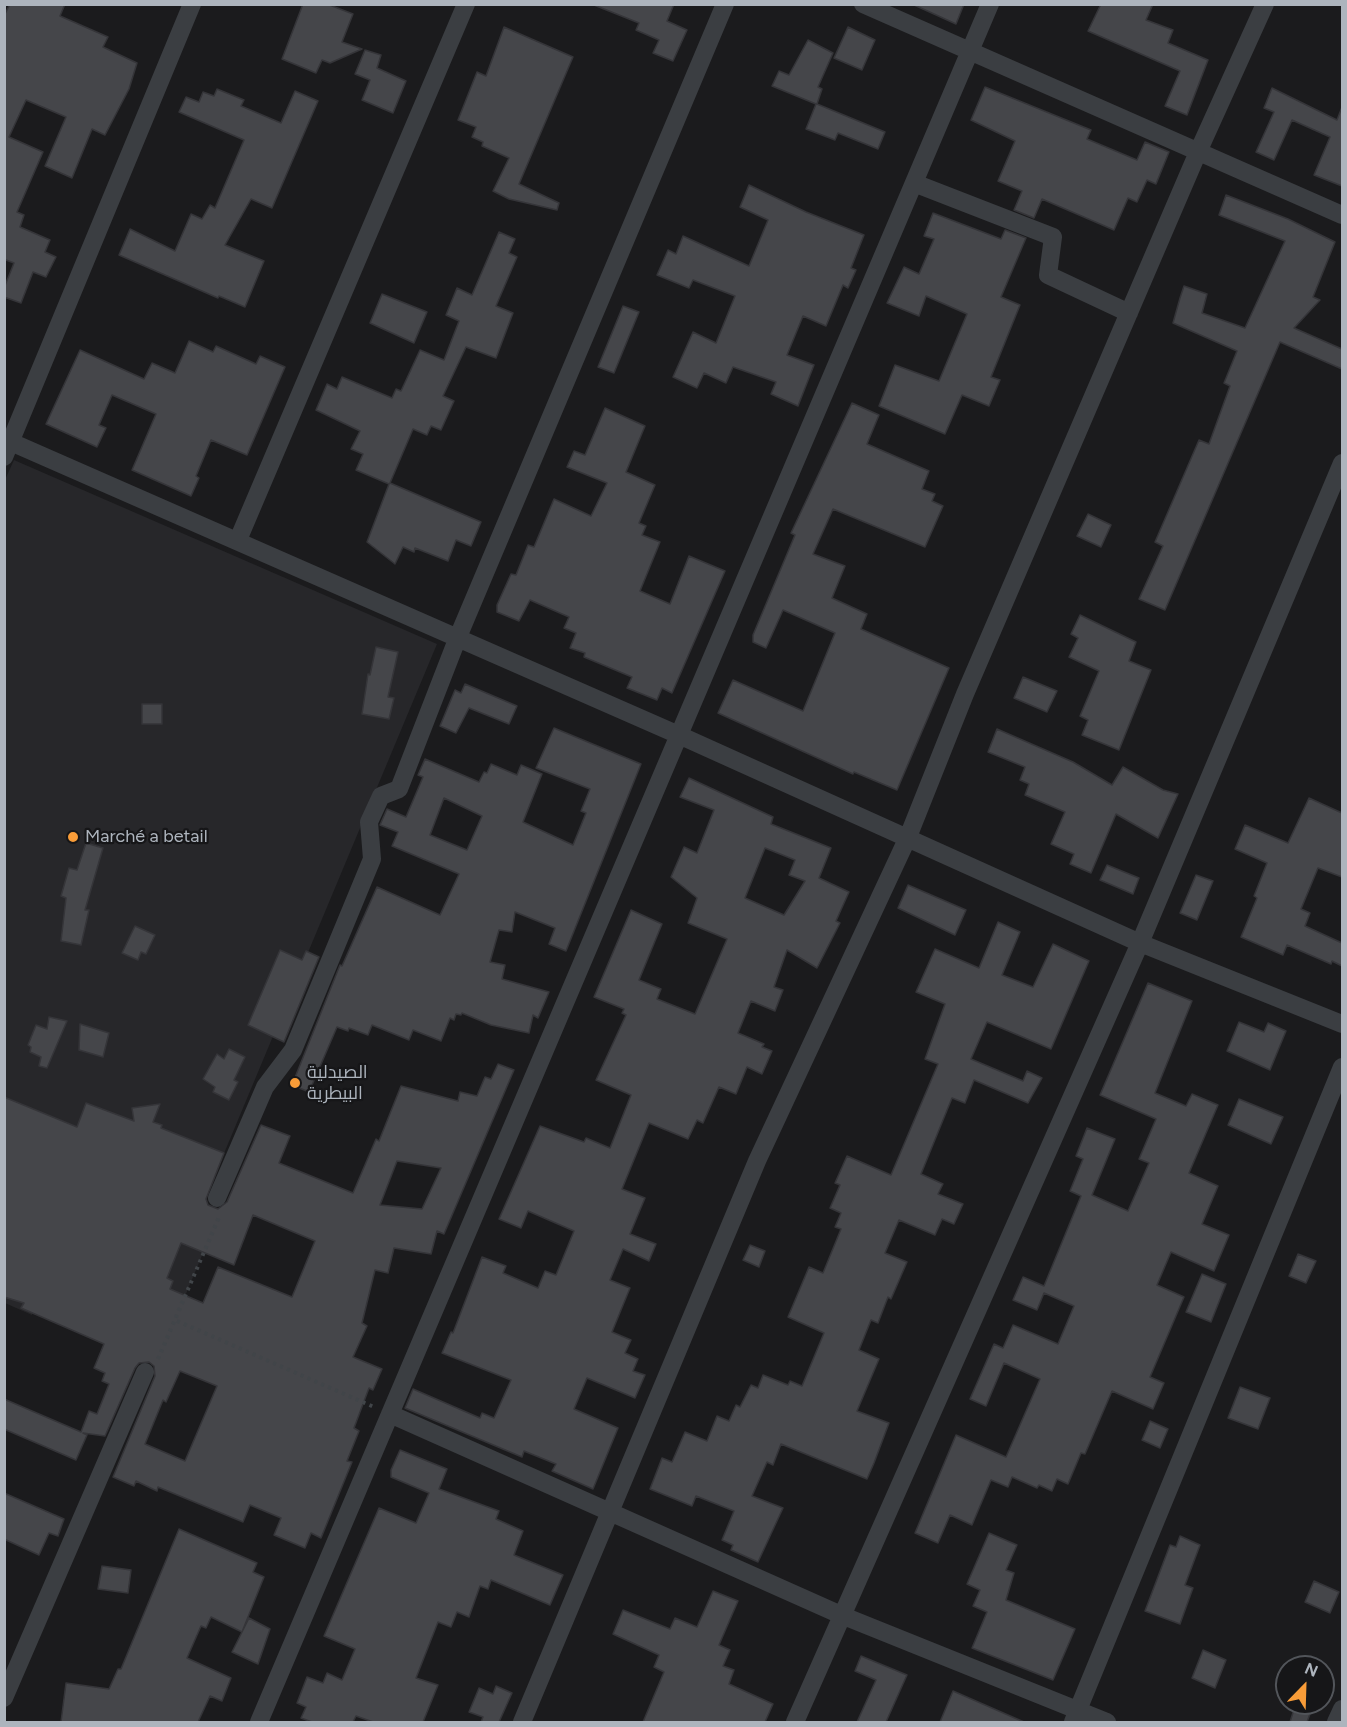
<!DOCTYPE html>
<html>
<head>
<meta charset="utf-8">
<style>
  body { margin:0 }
  #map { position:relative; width:1347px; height:1727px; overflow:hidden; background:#1b1b1d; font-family:Figtree,sans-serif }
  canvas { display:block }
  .frame { position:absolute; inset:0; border:6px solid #adb4bd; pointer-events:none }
  .north { position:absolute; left:1275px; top:1655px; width:60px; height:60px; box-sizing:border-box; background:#161618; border:2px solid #52555a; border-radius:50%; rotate:23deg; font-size:16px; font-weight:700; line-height:24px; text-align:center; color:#adb4bd }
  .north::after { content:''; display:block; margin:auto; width:21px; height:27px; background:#f89c38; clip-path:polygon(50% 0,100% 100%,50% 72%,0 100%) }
</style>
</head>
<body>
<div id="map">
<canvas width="1347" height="1727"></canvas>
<div class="frame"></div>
<div class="north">N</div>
</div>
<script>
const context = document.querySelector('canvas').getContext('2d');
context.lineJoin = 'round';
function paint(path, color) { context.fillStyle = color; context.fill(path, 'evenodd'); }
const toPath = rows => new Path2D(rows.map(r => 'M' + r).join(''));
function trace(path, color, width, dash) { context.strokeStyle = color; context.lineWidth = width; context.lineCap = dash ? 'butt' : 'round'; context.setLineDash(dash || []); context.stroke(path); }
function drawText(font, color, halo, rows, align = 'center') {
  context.font = font + ' Figtree,Cairo,sans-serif'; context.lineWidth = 4.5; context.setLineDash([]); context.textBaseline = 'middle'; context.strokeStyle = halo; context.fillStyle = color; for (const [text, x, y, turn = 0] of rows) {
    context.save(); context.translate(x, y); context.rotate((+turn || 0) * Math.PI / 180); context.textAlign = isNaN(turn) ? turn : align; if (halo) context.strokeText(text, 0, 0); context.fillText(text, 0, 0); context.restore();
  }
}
paint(toPath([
  [14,460,437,644,202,1206,219,1215,162,1351,40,1295,32,1315,5,1303,4,482]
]), '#27272a');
const building = toPath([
  [10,4,65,4,60,16,108,37,103,47,137,63,129,89,105,135,92,129,72,178,45,166,66,117,26,100,9,137,43,152,17,212,24,215,20,227,50,240,45,252,56,257,46,277,33,272,21,303,4,297,4,288,14,263,6,260,4,262,4,16,10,4],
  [303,4,327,4,353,14,342,42,362,49,330,63,322,60,316,73,282,59,303,4],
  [674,4,667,21,687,30,673,61,653,53,659,40,636,30,639,23,594,5,674,4],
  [912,4,964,4,956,24,912,4],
  [1101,4,1153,4,1146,20,1173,30,1168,43,1208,60,1187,115,1165,106,1180,71,1088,31,1101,4],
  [504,27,573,57,519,184,559,203,557,210,509,199,493,191,509,158,482,146,483,142,472,137,476,127,458,120,477,72,486,76,504,27],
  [848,27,875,40,862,70,834,58,848,27],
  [808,40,833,53,818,87,822,89,817,104,885,132,878,149,838,133,835,140,806,129,816,104,772,86,779,71,789,75,808,40],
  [365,50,381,55,377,68,406,81,393,113,362,100,370,80,355,74,365,50],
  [985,87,1091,130,1087,139,1137,160,1145,142,1169,152,1156,184,1147,180,1137,202,1128,198,1114,230,1042,199,1034,218,1014,210,1022,191,998,181,1015,141,971,120,985,87],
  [1272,88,1337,120,1342,107,1342,186,1314,175,1330,137,1292,120,1274,160,1256,152,1274,112,1264,108,1272,88],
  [217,89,244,100,241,106,281,123,295,91,318,101,272,208,251,199,225,245,264,261,245,307,219,296,218,298,119,255,130,229,175,251,191,214,202,219,210,205,215,208,244,140,179,112,186,97,199,102,203,92,214,96,217,89],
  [749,185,806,212,864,235,851,268,856,270,848,288,843,285,826,326,803,316,787,355,814,365,798,406,771,394,776,382,733,367,726,383,704,373,697,388,673,377,693,332,716,343,735,296,693,280,689,288,657,275,668,250,676,254,683,236,749,266,768,220,740,207,749,185],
  [1226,195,1288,219,1335,242,1313,297,1320,300,1294,328,1342,349,1342,369,1280,342,1165,610,1139,599,1163,546,1155,542,1199,440,1209,444,1230,386,1224,383,1237,351,1173,323,1180,298,1184,286,1207,294,1202,313,1245,328,1285,241,1219,215,1226,195],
  [933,213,1001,239,1005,230,1026,238,1001,297,1020,305,991,377,1000,380,989,406,962,395,945,434,879,406,895,365,939,381,967,314,926,296,919,316,887,303,904,267,919,274,934,239,924,236,933,213],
  [499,232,515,239,509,253,517,257,496,306,513,313,496,358,466,347,443,396,454,401,441,430,431,426,427,435,413,429,390,483,481,522,471,546,456,540,448,561,415,548,414,552,403,547,395,564,367,542,389,484,356,470,363,454,351,449,360,431,316,410,327,384,337,389,342,377,392,398,396,389,401,391,420,350,444,360,459,321,446,315,457,288,472,295,499,232],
  [382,294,427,312,414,343,370,323,382,294],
  [623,306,639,312,614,373,598,367,623,306],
  [189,341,213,352,216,346,256,364,260,356,285,367,247,455,211,440,196,476,199,478,191,496,132,470,156,414,112,395,99,425,106,428,97,447,46,424,80,350,144,379,152,363,175,373,189,341],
  [852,403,879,415,867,444,929,471,922,489,935,494,932,501,943,506,925,547,833,509,813,554,845,566,832,598,867,614,861,629,949,668,897,790,854,772,853,774,718,713,733,680,803,711,835,633,783,610,766,648,753,642,753,635,795,535,791,533,852,403],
  [605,408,645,426,626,472,655,485,639,523,646,526,642,535,660,542,640,591,670,604,689,556,725,571,672,693,662,688,657,700,627,688,632,677,584,657,585,653,570,648,576,633,564,628,569,617,530,600,519,621,497,612,497,605,511,574,516,575,528,545,534,547,554,499,591,516,607,483,567,467,574,451,585,455,605,408],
  [1088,514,1111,525,1101,547,1077,536,1088,514],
  [1080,615,1136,642,1129,661,1151,670,1119,750,1082,735,1088,720,1080,716,1099,671,1069,657,1078,638,1071,634,1080,615],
  [376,647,398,652,388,697,394,698,389,719,362,714,368,674,370,675,376,647],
  [1023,677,1057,691,1047,712,1014,698,1023,677],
  [465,684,517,706,509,724,469,708,456,733,440,726,455,690,461,693,465,684],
  [142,704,162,704,162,724,142,724,142,704],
  [554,728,641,764,566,951,549,944,555,928,515,912,512,932,499,930,490,962,505,965,502,979,549,992,538,1018,533,1015,529,1033,491,1025,462,1013,461,1015,456,1014,454,1020,450,1018,441,1041,413,1030,409,1040,372,1025,368,1035,349,1028,348,1031,337,1027,309,1092,292,1085,340,965,342,966,377,887,440,915,459,874,392,846,398,832,380,825,387,809,406,817,423,777,418,775,425,759,479,782,484,772,487,773,491,764,517,775,521,765,542,774,523,822,573,845,586,813,581,811,590,789,536,768,554,728],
  [444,798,482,816,467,850,430,835,444,798],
  [997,729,1073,762,1112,785,1123,767,1163,790,1178,794,1158,838,1116,814,1091,873,1070,864,1074,854,1051,844,1065,812,1025,795,1029,784,1020,780,1025,767,988,752,997,729],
  [689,778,773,817,771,824,831,848,819,878,849,892,836,921,840,923,817,968,787,950,774,987,783,990,775,1011,751,1001,738,1033,764,1044,762,1047,772,1051,762,1074,747,1067,736,1094,719,1087,703,1123,697,1120,688,1139,649,1123,622,1189,645,1198,630,1234,656,1244,649,1261,623,1249,610,1280,630,1288,612,1332,631,1340,625,1353,638,1359,633,1371,645,1375,635,1398,587,1378,574,1409,618,1428,593,1489,552,1471,556,1464,524,1451,522,1457,405,1408,413,1389,480,1418,482,1413,494,1418,511,1380,442,1353,451,1332,453,1333,482,1257,506,1266,503,1273,538,1288,545,1271,556,1275,574,1231,528,1211,521,1228,499,1219,540,1126,584,1142,586,1138,610,1148,631,1095,596,1080,626,1015,622,1013,624,1009,594,997,631,910,662,924,639,980,661,989,657,999,695,1014,727,939,688,923,697,898,671,877,684,847,697,853,714,810,680,797,689,778],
  [765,848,795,860,789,875,805,881,784,915,745,898,765,848],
  [1309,798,1342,813,1342,877,1318,868,1301,909,1310,913,1305,926,1342,943,1342,966,1332,961,1331,964,1287,945,1283,955,1241,937,1257,898,1254,896,1267,863,1235,849,1245,825,1288,843,1309,798],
  [86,843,103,848,85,910,89,910,81,945,61,941,66,898,61,896,69,868,77,870,86,843],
  [1107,865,1139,878,1133,894,1100,880,1107,865],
  [1196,875,1213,881,1197,920,1180,913,1196,875],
  [908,885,966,910,955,935,898,908,908,885],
  [998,922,1020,932,1002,975,1033,987,1053,944,1089,961,1051,1049,987,1022,971,1059,1023,1081,1027,1071,1042,1078,1028,1103,974,1080,965,1103,952,1098,921,1174,943,1184,938,1194,963,1204,954,1224,942,1219,935,1235,899,1220,885,1253,907,1262,891,1299,888,1297,878,1323,871,1320,859,1350,879,1359,857,1411,889,1423,874,1463,867,1479,781,1444,773,1465,767,1462,752,1496,783,1508,758,1562,731,1550,733,1545,722,1540,734,1511,696,1496,692,1506,650,1489,662,1458,672,1462,685,1432,707,1441,717,1416,729,1421,736,1405,740,1407,751,1385,758,1388,763,1375,788,1385,790,1381,802,1386,824,1333,788,1317,809,1267,823,1273,841,1229,835,1227,841,1213,830,1208,840,1185,835,1183,847,1156,891,1175,938,1064,925,1059,945,1004,916,992,935,949,979,968,998,922],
  [135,926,155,935,146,954,141,952,138,960,122,953,135,926],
  [280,950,302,960,306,951,319,957,284,1042,248,1025,280,950],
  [1148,983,1192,1001,1155,1093,1186,1106,1192,1094,1218,1105,1189,1173,1218,1186,1202,1224,1229,1235,1214,1271,1171,1252,1157,1285,1184,1297,1150,1377,1164,1383,1153,1409,1112,1391,1085,1454,1081,1453,1068,1484,1057,1479,1052,1491,1039,1485,1037,1488,1012,1477,1008,1487,991,1480,972,1525,950,1515,938,1543,915,1533,956,1435,1006,1457,1040,1379,1004,1363,986,1406,970,1399,994,1344,1003,1348,1013,1325,1058,1344,1074,1306,1044,1293,1037,1310,1013,1300,1023,1277,1044,1286,1081,1196,1070,1191,1083,1159,1076,1156,1087,1128,1115,1139,1092,1195,1128,1211,1149,1163,1139,1159,1156,1119,1100,1095,1148,983],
  [49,1017,67,1021,47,1068,39,1066,41,1057,30,1052,31,1047,28,1045,36,1025,47,1029,49,1017],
  [1239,1022,1264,1032,1268,1023,1286,1031,1270,1070,1227,1051,1239,1022],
  [80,1024,109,1033,103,1057,79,1050,80,1024],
  [229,1049,245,1057,234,1080,238,1082,229,1100,213,1092,215,1087,203,1079,217,1054,224,1059,229,1049],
  [498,1064,514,1070,444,1234,437,1231,431,1254,394,1248,388,1273,375,1270,362,1323,367,1326,353,1357,382,1369,373,1390,369,1388,354,1428,359,1431,347,1461,352,1462,321,1538,311,1533,305,1548,274,1535,281,1518,250,1505,243,1522,158,1487,157,1491,136,1481,134,1486,113,1477,155,1376,154,1366,149,1362,139,1363,135,1368,105,1436,83,1433,87,1435,76,1460,4,1429,4,1399,81,1432,89,1411,97,1414,109,1384,102,1381,105,1373,94,1368,104,1344,21,1308,24,1303,4,1297,4,1097,77,1127,86,1103,134,1121,132,1108,160,1104,153,1122,162,1125,161,1128,224,1153,206,1199,208,1205,218,1209,227,1202,261,1125,290,1136,279,1163,353,1193,376,1139,379,1141,401,1086,458,1101,460,1092,477,1096,485,1077,491,1079,498,1064],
  [397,1161,441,1168,422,1209,380,1205,397,1161],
  [253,1215,315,1241,292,1297,218,1267,203,1303,170,1289,173,1281,167,1278,181,1243,234,1265,253,1215],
  [180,1371,217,1386,185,1461,145,1444,163,1400,166,1402,180,1371],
  [1239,1099,1283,1117,1271,1144,1228,1125,1239,1099],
  [750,1245,765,1251,759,1267,743,1260,750,1245],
  [1298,1254,1316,1261,1306,1283,1289,1276,1298,1254],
  [1202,1274,1226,1284,1211,1322,1186,1312,1202,1274],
  [1240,1387,1270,1398,1258,1429,1228,1418,1240,1387],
  [1150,1421,1168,1429,1160,1448,1142,1440,1150,1421],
  [400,1450,447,1469,439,1489,499,1511,496,1519,523,1531,514,1555,563,1575,550,1605,491,1580,488,1589,480,1586,469,1617,457,1612,451,1627,438,1622,416,1678,438,1685,423,1722,373,1722,356,1716,353,1722,312,1722,301,1718,306,1707,297,1703,307,1677,323,1683,327,1673,342,1680,355,1649,324,1636,379,1508,416,1523,429,1493,391,1477,391,1470,400,1450],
  [4,1493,64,1519,58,1536,49,1533,39,1555,4,1539,4,1493],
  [179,1529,257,1563,253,1572,264,1577,242,1632,249,1618,270,1629,258,1664,232,1652,242,1632,211,1617,206,1628,201,1626,187,1658,231,1678,222,1701,210,1696,198,1722,61,1722,66,1683,109,1689,118,1669,121,1669,179,1529],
  [989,1533,1017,1545,1006,1570,1014,1573,1006,1600,1075,1629,1053,1680,972,1648,987,1612,973,1606,980,1590,967,1584,989,1533],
  [1180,1536,1200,1545,1185,1585,1193,1588,1180,1624,1145,1611,1170,1545,1176,1547,1180,1536],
  [102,1566,131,1570,128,1593,98,1589,102,1566],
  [1314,1581,1339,1592,1330,1613,1305,1602,1314,1581],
  [713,1591,738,1601,719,1645,730,1650,723,1666,734,1670,729,1684,773,1704,765,1722,643,1722,664,1672,654,1667,659,1655,613,1634,623,1610,670,1629,675,1618,697,1627,713,1591],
  [1203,1650,1226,1660,1215,1688,1192,1678,1203,1650],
  [861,1656,907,1675,886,1722,857,1722,876,1680,855,1671,861,1656],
  [496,1686,512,1693,499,1722,481,1722,483,1717,469,1712,479,1688,493,1694,496,1686],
  [953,1691,1024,1722,940,1722,953,1691],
  [1296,1703,1314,1703,1307,1722,1290,1722,1296,1703]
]);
paint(building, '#45464a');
trace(building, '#353539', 1.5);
trace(toPath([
  [177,1321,374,1407],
  [158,1359,220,1215]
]), '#414549', 4, [3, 4.5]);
trace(toPath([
  [863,4,1342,215],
  [914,183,1053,237,1048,275,1129,313],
  [4,439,681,736,1140,943,1342,1024],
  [4,457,192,4],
  [238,540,466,4],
  [217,1198,265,1087,293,1050,372,859,369,822,381,796,399,789,458,637,725,4],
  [390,1414,841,1615,1107,1722],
  [4,1698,145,1372],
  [259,1722,990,4],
  [522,1722,757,1161,908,837,965,694,1198,152,1265,4],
  [795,1722,1140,943,1342,463],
  [1073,1722,1342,1067],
  [1336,1722,1342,1709]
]), '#3b3e42', 18);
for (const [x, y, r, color] of [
  [73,837,6,"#f89c38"],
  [295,1083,6,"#f89c38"]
]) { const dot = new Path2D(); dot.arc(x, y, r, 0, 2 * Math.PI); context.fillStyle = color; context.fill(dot); trace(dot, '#161618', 2); }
drawText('18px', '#adb4bd', '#161618', [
  ["Marché a betail",85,837],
  ["الصيدلية",307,1073],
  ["البيطرية",307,1094]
], 'left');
</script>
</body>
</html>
